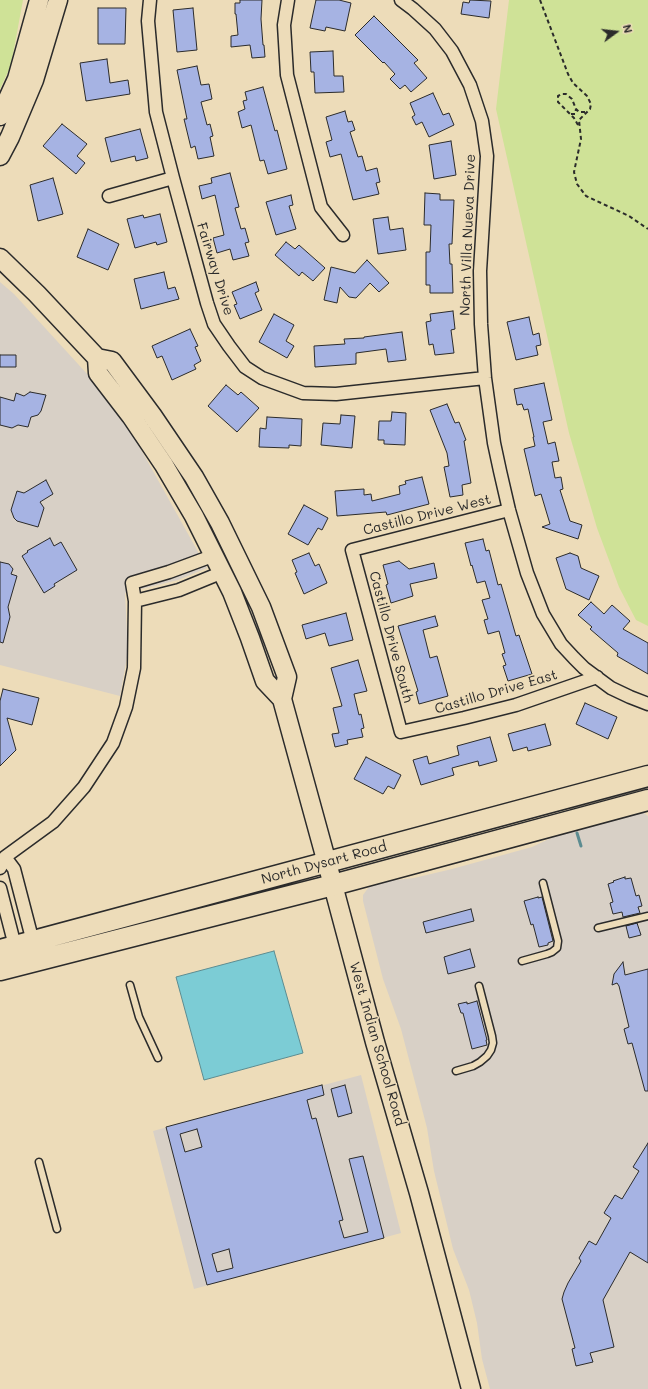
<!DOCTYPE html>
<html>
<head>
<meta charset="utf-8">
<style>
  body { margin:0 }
  #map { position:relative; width:648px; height:1389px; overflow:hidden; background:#eddcb9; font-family:Mali,sans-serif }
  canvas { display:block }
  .north { position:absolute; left:596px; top:12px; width:40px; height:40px; -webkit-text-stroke:3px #eddcb9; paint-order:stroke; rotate:75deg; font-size:11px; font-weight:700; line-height:16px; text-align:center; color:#2b2b2b }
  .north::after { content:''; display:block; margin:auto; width:14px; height:18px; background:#2b2b2b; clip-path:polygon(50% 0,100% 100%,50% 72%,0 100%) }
</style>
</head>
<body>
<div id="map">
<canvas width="648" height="1389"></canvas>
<div class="north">N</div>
</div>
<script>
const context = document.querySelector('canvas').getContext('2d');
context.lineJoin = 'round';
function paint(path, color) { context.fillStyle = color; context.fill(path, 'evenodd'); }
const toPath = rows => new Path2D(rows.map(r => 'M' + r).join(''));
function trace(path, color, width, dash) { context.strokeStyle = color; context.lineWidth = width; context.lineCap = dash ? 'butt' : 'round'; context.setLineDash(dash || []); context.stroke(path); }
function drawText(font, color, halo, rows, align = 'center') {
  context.font = font + ' Mali,sans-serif'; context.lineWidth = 3; context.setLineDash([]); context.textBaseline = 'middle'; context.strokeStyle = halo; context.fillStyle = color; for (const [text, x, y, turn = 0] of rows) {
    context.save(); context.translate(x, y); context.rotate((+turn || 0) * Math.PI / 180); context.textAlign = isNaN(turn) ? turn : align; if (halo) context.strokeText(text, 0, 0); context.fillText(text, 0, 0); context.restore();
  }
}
paint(toPath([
  [0,282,14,294,89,376,129,428,207,568,178,580,125,593,128,652,120,696,0,665],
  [637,813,644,813,648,816,648,1389,490,1389,482,1359,477,1323,469,1290,453,1249,434,1171,427,1128,401,1029,383,979,363,901,363,895,371,884,378,882,414,878,452,869,532,847,566,831],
  [361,1075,401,1233,194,1289,153,1131]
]), '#d8d0c6');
paint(toPath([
  [0,0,23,0,11,65,0,89],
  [509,0,648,0,648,626,636,620,619,587,597,528,569,433,496,109]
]), '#cfe297');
const water = toPath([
  [274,951,303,1053,204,1080,176,977,274,951]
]);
paint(water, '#7cccd5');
trace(water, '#5c8c91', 1);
trace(toPath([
  [577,833,581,846]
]), '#5c8c91', 3);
const building = toPath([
  [240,0,262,0,261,19,263,45,264,45,265,57,252,58,250,45,231,47,231,36,238,35,236,14,235,14,235,3,240,3,240,0],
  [316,0,339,0,351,3,345,31,326,27,325,31,310,28,316,0],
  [470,0,491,1,489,18,461,14,463,2,469,3,470,0],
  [98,8,126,8,125,44,98,44,98,8],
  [193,8,197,50,177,52,173,10,193,8],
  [374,16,418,60,414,63,427,78,411,92,405,85,400,89,390,79,395,74,384,62,383,63,355,35,374,16],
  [333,51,334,76,343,76,344,92,315,93,314,72,311,72,310,52,333,51],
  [107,59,110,83,128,80,130,94,86,101,80,63,107,59],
  [197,66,201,85,209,84,212,99,201,102,207,125,210,124,213,136,210,137,214,156,198,159,195,146,191,148,184,119,187,119,177,70,197,66],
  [263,87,275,131,277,130,287,169,268,174,264,160,260,161,251,125,242,128,238,112,245,109,243,101,247,100,245,92,263,87],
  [433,93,443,115,449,113,454,125,429,137,422,122,416,125,412,117,415,115,410,103,433,93],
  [345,111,348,122,352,121,355,130,350,132,358,157,362,156,366,171,377,168,380,182,376,183,379,194,353,200,341,154,330,157,326,142,332,140,326,117,345,111],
  [62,124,87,144,77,156,85,163,76,174,43,146,62,124],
  [140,129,148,158,136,161,135,156,111,162,105,138,140,129],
  [451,141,456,175,434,179,429,145,451,141],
  [230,173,239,207,235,208,241,229,245,228,249,242,245,243,249,256,233,260,230,249,217,253,213,238,224,235,215,195,202,199,199,186,212,183,211,178,230,173],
  [53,178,63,214,38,221,30,185,53,178],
  [425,193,440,194,440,200,454,200,452,244,449,244,450,264,452,264,453,293,430,293,430,285,426,285,426,252,430,252,431,225,424,225,425,193],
  [291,195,293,205,289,206,296,229,276,235,266,202,291,195],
  [160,214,167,242,157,245,156,242,135,248,127,219,143,215,144,218,160,214],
  [388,217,390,230,403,228,406,250,378,254,373,219,388,217],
  [88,229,119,244,108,270,77,257,88,229],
  [286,242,295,249,299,245,325,268,313,281,302,272,299,276,275,255,286,242],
  [367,260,389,283,379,292,370,283,356,298,349,297,340,287,337,303,324,300,331,267,355,273,367,260],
  [164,272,168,289,175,287,179,299,141,309,134,279,164,272],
  [256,282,259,291,255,293,262,310,240,319,234,305,237,304,232,292,256,282],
  [453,311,455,329,451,330,454,353,435,355,433,344,429,345,426,322,431,321,430,314,453,311],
  [274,314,294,325,286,341,294,346,287,358,259,342,274,314],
  [529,317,533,335,539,333,541,345,536,346,538,355,516,360,507,322,529,317],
  [190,329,198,346,195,347,201,361,194,365,196,369,172,380,162,356,157,358,152,346,190,329],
  [402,332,406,360,388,362,386,349,356,353,356,364,315,367,314,346,345,344,344,339,364,338,364,337,402,332],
  [0,355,16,355,16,367,0,367,0,355],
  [544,383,552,420,543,422,548,444,555,442,559,461,552,462,555,478,561,477,563,489,560,490,570,521,582,525,578,539,542,527,550,524,541,494,535,496,524,449,535,446,533,437,534,437,528,409,524,410,522,404,517,405,514,389,544,383],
  [226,385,238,395,241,392,259,408,237,432,208,406,226,385],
  [30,392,46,395,41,411,38,415,31,417,28,427,18,425,12,428,0,425,0,397,14,401,16,393,24,396,30,392],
  [447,404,455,423,459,422,466,440,464,441,471,483,462,485,463,495,450,497,444,467,449,466,447,453,430,410,447,404],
  [392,412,406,413,405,445,384,444,384,440,378,440,379,421,391,421,392,412],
  [341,415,355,416,352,448,321,445,323,423,340,424,341,415],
  [267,417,302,419,301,446,289,445,289,448,259,447,260,428,266,429,267,417],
  [422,477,429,504,387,515,386,512,337,516,335,491,364,489,364,495,371,494,372,501,400,494,399,486,406,484,405,481,422,477],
  [46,480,53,494,40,502,44,508,38,527,17,521,14,518,11,510,17,491,24,493,46,480],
  [304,505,328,518,322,530,318,528,308,545,288,534,304,505],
  [50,538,54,546,61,542,77,570,54,584,55,586,44,593,22,556,28,552,27,551,50,538],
  [483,539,486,551,489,550,498,585,501,584,516,636,519,635,532,674,508,681,503,666,506,665,502,654,505,653,499,631,488,634,484,620,488,619,482,600,490,598,485,581,477,583,472,565,471,566,465,543,483,539],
  [309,553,315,566,319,564,327,583,304,594,295,573,297,572,292,560,309,553],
  [570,553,578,556,581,568,599,576,589,600,566,589,556,558,570,553],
  [399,561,409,569,434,563,437,578,410,584,413,596,391,603,386,585,388,584,383,565,399,561],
  [0,562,9,564,13,569,11,574,17,576,8,607,10,617,3,643,0,642,0,562],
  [591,602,604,614,612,605,630,621,623,629,648,643,648,674,617,656,618,653,590,629,592,627,578,615,591,602],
  [346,613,353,640,329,646,325,633,306,639,302,625,346,613],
  [435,616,438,626,423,630,430,658,437,656,448,696,419,704,416,692,418,691,398,626,435,616],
  [358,660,367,691,354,694,359,715,361,714,364,728,361,729,363,737,347,740,348,744,335,747,332,734,339,733,333,708,342,706,331,668,358,660],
  [3,689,39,698,32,725,7,718,16,750,0,766,0,701,3,689],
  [585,703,617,717,608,739,576,724,585,703],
  [545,724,551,745,528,751,527,747,513,751,508,734,545,724],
  [490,737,497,761,479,766,478,761,452,768,454,775,421,785,413,760,427,756,429,764,459,755,457,746,490,737],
  [366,757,401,775,394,789,388,786,383,794,354,779,366,757],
  [625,877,625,879,631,878,636,896,639,895,642,906,638,907,640,913,623,917,622,912,613,914,610,903,613,902,608,884,614,882,613,881,625,877],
  [538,897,538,898,542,897,553,941,548,943,548,945,539,947,533,924,531,925,524,901,538,897],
  [471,909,474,921,426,933,423,922,471,909],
  [637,923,641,935,629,938,626,926,637,923],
  [470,949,475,967,448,974,444,957,470,949],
  [623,962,625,975,648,969,648,1091,645,1091,632,1043,628,1044,624,1029,629,1027,619,986,617,983,612,985,614,974,623,962],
  [477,1001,487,1040,486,1040,487,1045,472,1049,463,1013,461,1013,458,1004,467,1002,467,1004,477,1001],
  [322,1085,324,1095,307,1100,312,1119,316,1118,343,1220,339,1221,344,1238,368,1232,349,1159,363,1156,384,1238,207,1285,166,1127,322,1085],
  [197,1129,202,1147,185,1152,180,1134,197,1129],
  [229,1249,233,1268,217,1272,212,1254,229,1249],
  [345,1085,352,1113,338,1117,331,1089,345,1085],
  [648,1143,648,1263,630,1252,603,1300,614,1347,590,1353,593,1362,576,1366,572,1349,575,1348,562,1299,564,1292,568,1283,581,1261,579,1258,589,1241,596,1245,611,1218,604,1213,615,1195,622,1199,639,1171,633,1167,648,1143]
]);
paint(building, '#a6b3e3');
trace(building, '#2b2b2b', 1);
const lane = toPath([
  [598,928,648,916],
  [522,961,547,954,552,952,557,948,558,941,543,883],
  [130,985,139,1017,158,1058],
  [456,1071,473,1066,480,1062,487,1056,491,1050,493,1043,492,1036,479,986],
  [39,1162,57,1229]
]);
const street = toPath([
  [150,0,148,21,156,112,173,178,207,303,214,324,229,346,245,367,262,378,303,393,336,394,485,378],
  [288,0,284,25,287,75,321,207,343,235],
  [401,0,413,9,435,29,452,51,470,85,482,121,487,156,480,271,481,324,485,378,494,443,500,471,509,510,527,573,543,614,561,644,574,658,584,668,611,688,630,697,648,704],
  [109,196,173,178],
  [509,510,352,550,401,732,464,718,516,705,597,677],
  [135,601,179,590,223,572],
  [5,857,14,869,33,942],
  [0,868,5,857,53,822,84,787,113,743,126,707,134,668,135,601,132,583,169,572,215,555],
  [0,888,15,946]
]);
const secondary = toPath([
  [0,116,17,79,39,0],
  [0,156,10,137,34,80,58,0],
  [0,258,37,294,97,358,112,361,152,415,194,477,220,523,261,607,287,677,282,699],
  [97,358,98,373,131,416,164,465,194,516,232,592,250,638,265,681,282,699,333,885,375,1042,419,1193,471,1389]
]);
const primary = toPath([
  [0,950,648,776],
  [0,970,333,885,648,800]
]);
trace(lane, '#2b2b2b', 9);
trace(street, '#2b2b2b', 15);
trace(secondary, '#2b2b2b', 21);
trace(primary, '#2b2b2b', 23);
trace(toPath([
  [540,0,568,74,573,83,587,96,591,104,590,109,579,120,581,139,574,172,577,184,586,196,629,216,648,229],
  [571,114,575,114,576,109],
  [578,125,574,118,558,102,558,96,562,94,566,94,572,99,576,109,579,112,585,112]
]), '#2b2b2b', 2, [4, 3]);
trace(lane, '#eddcb9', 6);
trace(street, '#eddcb9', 12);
trace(secondary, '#eddcb9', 18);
trace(primary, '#eddcb9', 20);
drawText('14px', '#2b2b2b', '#eddcb9', [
  ["North Villa Nueva Drive",468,235,-88],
  ["Fairway Drive",215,269,73],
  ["Castillo Drive West",427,515,-14],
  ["Castillo Drive South",391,637,75],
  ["Castillo Drive East",496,692,-16],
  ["North Dysart Road",324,863,-15],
  ["West Indian School Road",377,1044,74]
]);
</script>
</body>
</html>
